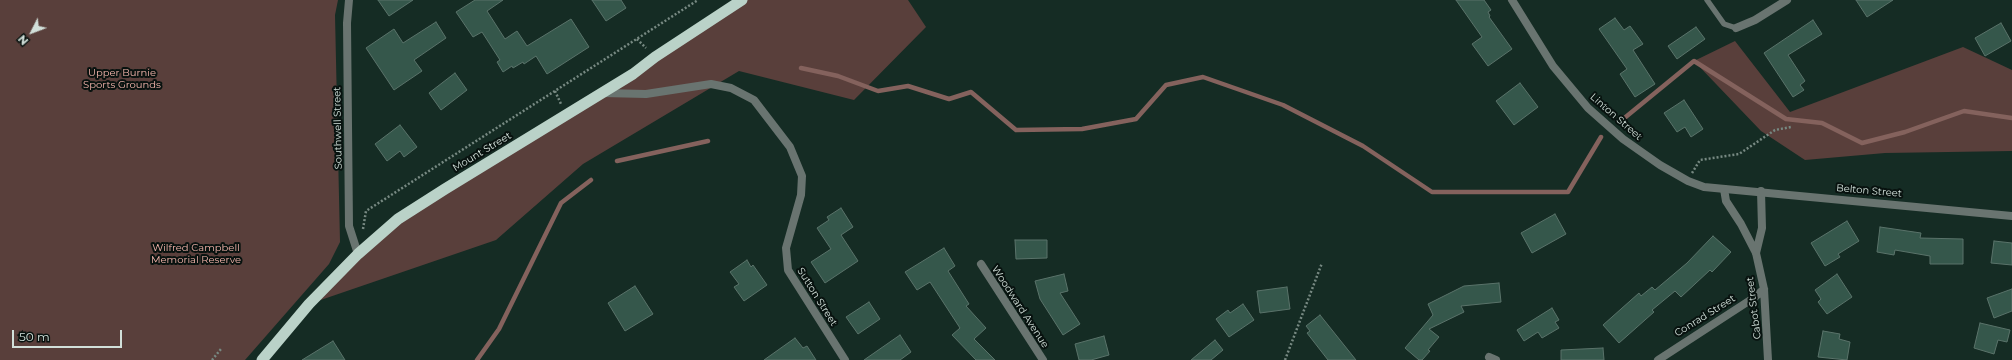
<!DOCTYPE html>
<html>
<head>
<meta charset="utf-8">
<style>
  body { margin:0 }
  #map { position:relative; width:2012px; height:360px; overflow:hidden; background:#152c24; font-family:Montserrat,sans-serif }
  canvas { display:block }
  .north { position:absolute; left:12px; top:12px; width:40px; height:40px; -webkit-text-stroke:3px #08120f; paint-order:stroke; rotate:228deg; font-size:11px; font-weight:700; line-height:16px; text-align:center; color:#d2e0da }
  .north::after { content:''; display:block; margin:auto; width:14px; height:18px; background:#d2e0da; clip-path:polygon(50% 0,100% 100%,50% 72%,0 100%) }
  .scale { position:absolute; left:12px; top:330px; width:110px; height:18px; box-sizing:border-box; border:2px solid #d2e0da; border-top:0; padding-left:5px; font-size:12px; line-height:14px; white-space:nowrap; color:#d2e0da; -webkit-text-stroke:3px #08120f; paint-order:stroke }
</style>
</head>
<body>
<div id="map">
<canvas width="2012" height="360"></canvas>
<div class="north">N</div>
<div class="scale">50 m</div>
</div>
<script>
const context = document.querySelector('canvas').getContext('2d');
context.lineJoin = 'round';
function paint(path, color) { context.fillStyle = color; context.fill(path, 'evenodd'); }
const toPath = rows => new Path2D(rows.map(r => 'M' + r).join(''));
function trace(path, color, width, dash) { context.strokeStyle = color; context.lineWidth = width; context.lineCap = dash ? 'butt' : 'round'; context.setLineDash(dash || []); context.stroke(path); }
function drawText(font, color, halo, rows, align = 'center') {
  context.font = font + ' Montserrat,sans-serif'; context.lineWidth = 4; context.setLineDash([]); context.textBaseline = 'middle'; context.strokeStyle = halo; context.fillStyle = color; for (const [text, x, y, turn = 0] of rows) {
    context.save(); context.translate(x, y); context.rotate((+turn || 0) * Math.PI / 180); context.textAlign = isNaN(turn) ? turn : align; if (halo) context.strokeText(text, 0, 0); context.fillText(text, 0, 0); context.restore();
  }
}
paint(toPath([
  [0,0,338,0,335,15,340,242,329,264,245,360,0,360],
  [742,0,908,0,926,27,854,100,739,71,583,164,496,240,309,304,398,219],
  [1735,41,1790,112,1963,47,2012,70,2012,151,1885,153,1805,160,1761,131,1694,61]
]), '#593f3b');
trace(toPath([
  [801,68,838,76,878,91,908,86,949,99,971,92,1016,130,1082,129,1136,119,1166,85,1203,77,1283,105,1363,146,1432,192,1568,192,1601,137],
  [1622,120,1694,61,1786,119,1822,123,1862,143,1905,132,1964,111,2012,118],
  [617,161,708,141],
  [477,360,499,329,561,203,591,180]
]), '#84625d', 4.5);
const building = toPath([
  [378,0,413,0,389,16,378,0],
  [475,0,503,0,487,11,505,39,517,31,527,46,571,19,589,47,547,74,536,56,524,64,523,62,513,68,512,66,503,72,497,62,500,60,482,32,473,37,456,12,475,0],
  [592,0,621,0,626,8,606,21,592,0],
  [1456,0,1484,0,1491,10,1488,12,1490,16,1489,17,1512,49,1488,66,1472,44,1482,37,1456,0],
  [1856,0,1893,0,1867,17,1856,0],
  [1615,18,1624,30,1630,26,1643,44,1633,50,1655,84,1635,97,1620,74,1627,69,1599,29,1615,18],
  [1813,20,1822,34,1788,55,1805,81,1800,85,1804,90,1793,97,1764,53,1813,20],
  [436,22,446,38,414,60,422,71,394,90,366,48,394,29,403,43,436,22],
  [2001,23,2011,41,1985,56,1975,38,2001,23],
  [1696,27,1705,39,1677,59,1668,46,1696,27],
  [455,73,467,90,441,110,429,93,455,73],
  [1520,83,1538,107,1514,125,1496,101,1520,83],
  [1684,100,1703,129,1691,137,1685,127,1677,132,1664,113,1684,100],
  [400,125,417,147,404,157,400,151,387,161,375,144,400,125],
  [841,208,853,227,841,235,858,261,825,283,811,262,831,249,817,228,829,220,827,217,841,208],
  [1555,214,1566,234,1532,253,1521,233,1555,214],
  [1847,221,1859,241,1838,254,1840,257,1825,266,1811,243,1847,221],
  [1880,227,1921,233,1920,238,1963,239,1963,264,1930,264,1930,256,1895,250,1894,255,1877,252,1880,227],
  [1713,236,1731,252,1712,272,1710,270,1681,297,1675,291,1652,310,1654,312,1619,343,1603,325,1639,293,1641,296,1652,287,1655,290,1687,263,1713,236],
  [1015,240,1047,240,1047,258,1016,259,1015,240],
  [1994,241,2012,243,2012,265,1991,263,1994,241],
  [944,248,955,266,948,271,969,304,966,306,986,328,974,339,995,360,976,360,952,335,960,328,930,282,917,290,905,272,944,248],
  [747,260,751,267,753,265,767,285,744,301,734,287,739,284,730,272,747,260],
  [1064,274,1068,291,1060,293,1080,324,1063,335,1040,299,1035,281,1064,274],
  [1837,274,1852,297,1827,314,1818,302,1821,299,1815,290,1837,274],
  [1499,283,1501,302,1461,306,1464,312,1429,329,1439,337,1428,350,1430,351,1422,360,1419,360,1405,348,1433,315,1428,304,1464,286,1499,283],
  [635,286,653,314,625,331,608,303,635,286],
  [1287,287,1290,309,1260,313,1257,291,1287,287],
  [2012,289,2012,311,1994,318,1987,298,2012,289],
  [869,302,880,319,858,334,846,317,869,302],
  [1243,304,1254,320,1229,337,1216,319,1228,310,1230,313,1243,304],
  [1552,308,1559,320,1555,322,1559,328,1542,338,1538,332,1524,341,1517,330,1552,308],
  [1320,315,1356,360,1328,360,1307,333,1310,331,1306,326,1320,315],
  [1980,323,2010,330,2007,342,1998,340,1994,354,1974,348,1980,323],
  [1823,331,1840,334,1839,339,1850,342,1847,360,1818,357,1823,331],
  [900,335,911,352,900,360,864,360,900,335],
  [1104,336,1109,355,1091,360,1079,360,1075,344,1104,336],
  [795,338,803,348,807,346,816,360,764,360,795,338],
  [1215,340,1223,350,1211,360,1191,360,1215,340],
  [333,341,345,360,302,360,333,341],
  [1603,348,1604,360,1561,360,1561,350,1603,348]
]);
paint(building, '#35574b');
trace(building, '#5a736a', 1);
trace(toPath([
  [637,39,646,48],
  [555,91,561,104],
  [1692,173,1700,160,1739,154,1775,130,1791,127],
  [363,229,366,211,698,0],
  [212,360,221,349],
  [1285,360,1322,263]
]), '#778982', 2.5, [2, 2]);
trace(toPath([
  [1707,0,1724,24,1736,28]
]), '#697470', 5.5);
trace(toPath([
  [349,0,347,23,349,226,358,254],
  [1736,28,1755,20,1787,0],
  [603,93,646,94,711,84,731,88,754,100,790,147,802,176,801,195,786,248,788,270,845,360],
  [1724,189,1726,201,1741,224,1756,253,1764,289,1768,360],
  [1756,253,1762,228,1761,191],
  [981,264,1043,360],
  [1489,357,1496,360],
  [1658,360,1755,297,1764,289]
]), '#697470', 8);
trace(toPath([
  [1512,0,1553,66,1588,108,1623,139,1660,165,1688,181,1704,187,2012,216]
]), '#697470', 8);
trace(toPath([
  [262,360,309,304,358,254,398,219,445,189,633,74,655,57,742,0]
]), '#bad2c8', 11);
drawText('10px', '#f5b6ad', '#08120f', [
  ["Upper Burnie",122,73],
  ["Sports Grounds",122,85],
  ["Wilfred Campbell",196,248],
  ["Memorial Reserve",196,260]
]);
drawText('10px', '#d2e0da', '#08120f', [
  ["Linton Street",1616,117,41],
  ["Southwell Street",338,128,-91],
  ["Mount Street",482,152,-31],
  ["Belton Street",1869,191,5],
  ["Sutton Street",817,297,58],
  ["Woodward Avenue",1020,307,57],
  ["Cabot Street",1754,308,-97],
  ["Conrad Street",1705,316,-32]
]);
</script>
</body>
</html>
